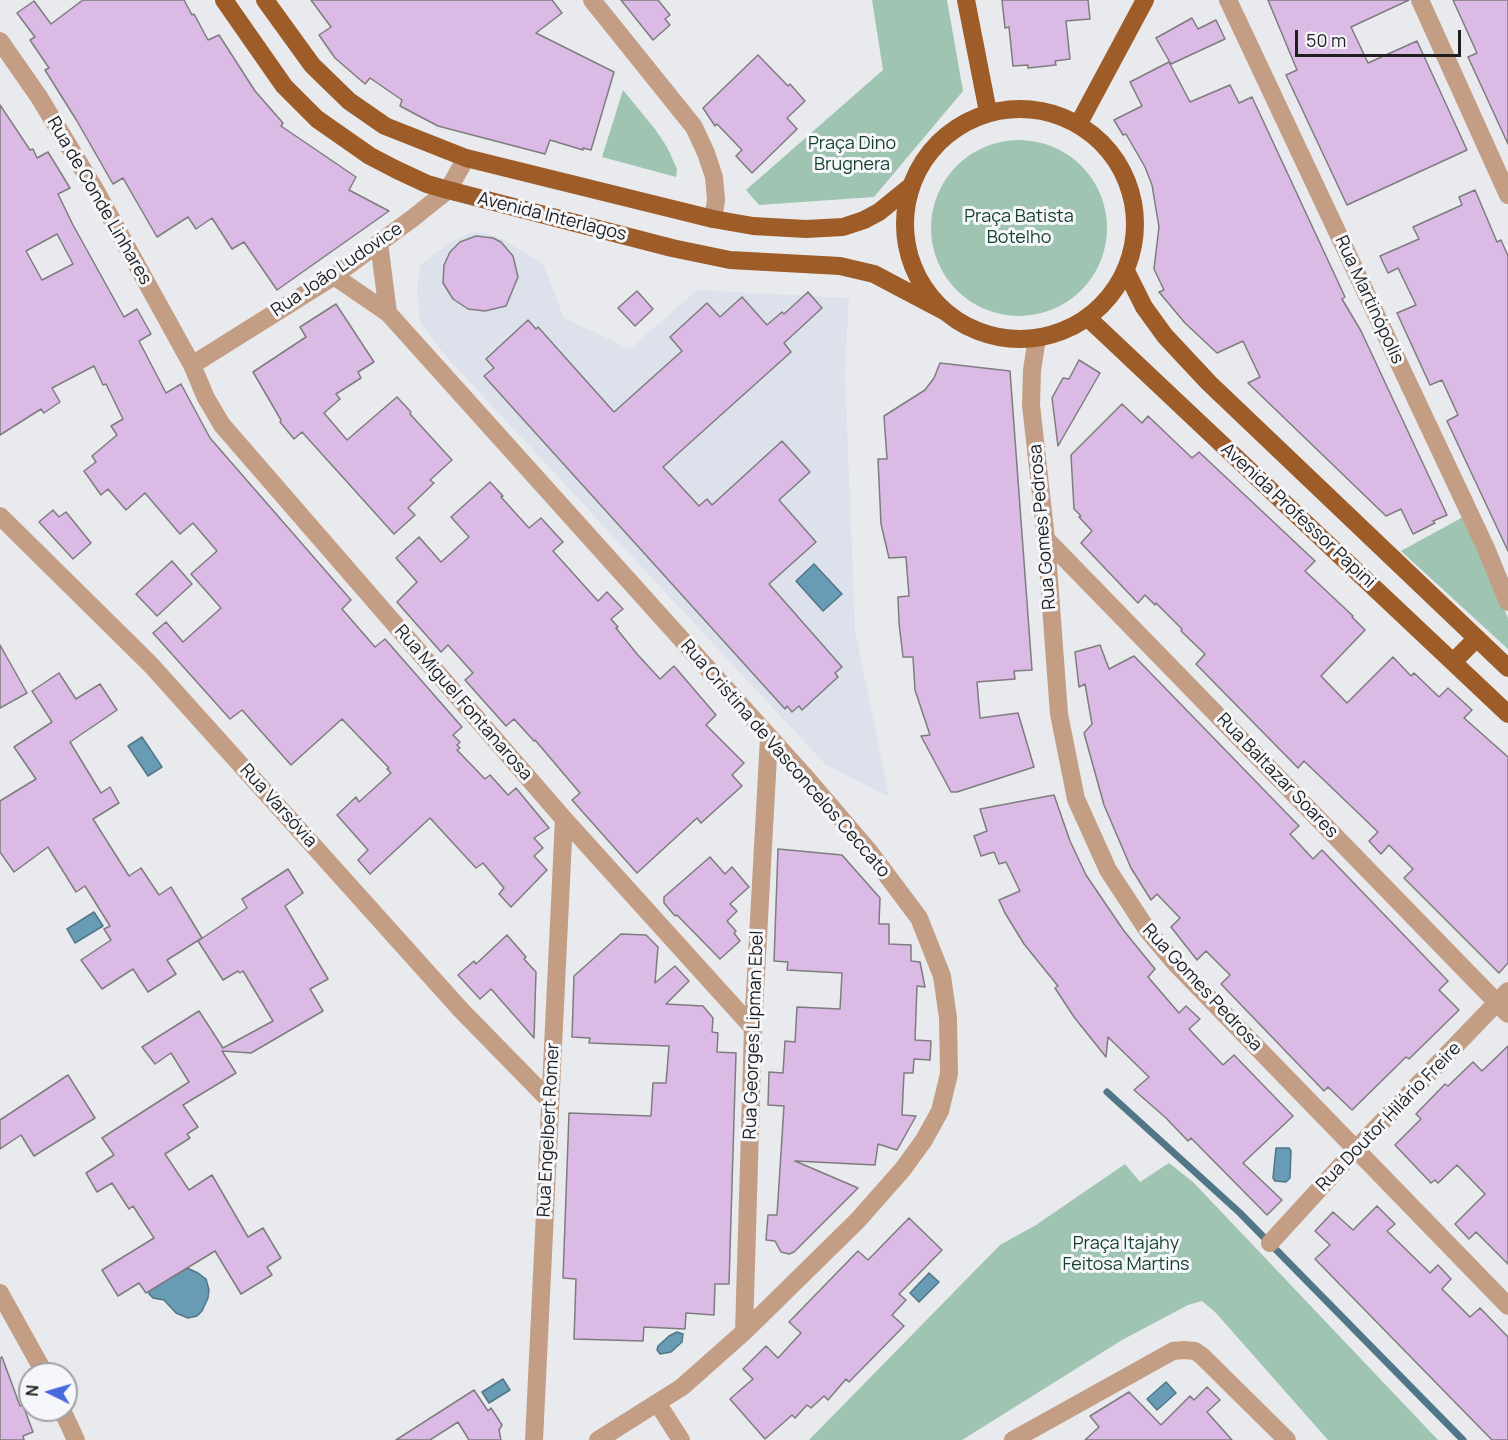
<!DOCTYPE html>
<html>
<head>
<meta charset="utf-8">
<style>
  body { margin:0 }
  #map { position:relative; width:1508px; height:1440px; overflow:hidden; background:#e8eaed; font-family:Manrope,sans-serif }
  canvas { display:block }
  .north { position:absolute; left:18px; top:1362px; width:60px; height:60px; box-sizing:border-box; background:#f6f7fa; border:2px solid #a0a1a3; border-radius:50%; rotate:275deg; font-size:16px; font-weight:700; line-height:24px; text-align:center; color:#1f1f20 }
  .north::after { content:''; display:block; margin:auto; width:21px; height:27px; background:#4769dc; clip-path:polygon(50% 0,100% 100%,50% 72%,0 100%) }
  .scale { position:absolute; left:1295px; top:30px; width:166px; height:27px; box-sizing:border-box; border:3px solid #1f1f20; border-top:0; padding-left:8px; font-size:18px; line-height:21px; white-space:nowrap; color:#1f1f20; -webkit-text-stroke:4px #f6f7fa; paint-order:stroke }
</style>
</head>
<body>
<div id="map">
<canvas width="1508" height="1440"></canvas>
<div class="north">N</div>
<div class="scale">50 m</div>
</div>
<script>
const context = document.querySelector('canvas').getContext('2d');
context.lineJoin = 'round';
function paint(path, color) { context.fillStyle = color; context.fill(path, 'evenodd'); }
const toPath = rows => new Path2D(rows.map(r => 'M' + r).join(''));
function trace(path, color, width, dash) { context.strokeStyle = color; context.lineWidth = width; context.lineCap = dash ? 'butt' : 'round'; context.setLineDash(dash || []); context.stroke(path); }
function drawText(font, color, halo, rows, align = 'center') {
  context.font = font + ' Manrope,sans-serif'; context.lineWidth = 6; context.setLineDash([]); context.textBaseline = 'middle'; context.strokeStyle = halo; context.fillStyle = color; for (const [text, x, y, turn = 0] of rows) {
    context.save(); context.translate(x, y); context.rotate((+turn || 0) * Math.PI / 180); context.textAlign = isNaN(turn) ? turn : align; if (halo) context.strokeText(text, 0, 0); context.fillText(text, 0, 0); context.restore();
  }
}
paint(toPath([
  [473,231,499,237,543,264,564,318,630,349,697,290,849,298,845,371,855,630,889,797,825,764,443,353,420,322,417,289,420,265,449,243]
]), '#dde1ec');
paint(toPath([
  [872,0,947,0,963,91,874,197,759,205,746,190,883,70],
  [623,90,655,129,667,147,677,169,676,177,602,157],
  '931 228a88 88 0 1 1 176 0a88 88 0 1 1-176 0Z',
  [1463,517,1508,618,1508,649,1401,551],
  [1169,1163,1193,1182,1438,1440,1328,1440,1216,1313,1202,1301,1188,1305,1122,1340,962,1440,809,1440,1000,1245,1036,1225,1125,1164,1140,1182]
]), '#9fc4b2');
const water = toPath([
  [814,564,842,594,823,611,796,581,814,564],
  [142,737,162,767,148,776,128,746,142,737],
  [94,912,103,926,75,943,67,929,94,912],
  [1276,1148,1289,1148,1291,1151,1290,1178,1286,1182,1275,1181,1273,1178,1276,1148],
  [187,1268,198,1273,206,1279,209,1290,208,1298,202,1311,197,1316,188,1318,176,1313,164,1300,153,1298,149,1294,149,1291,187,1268],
  [929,1273,939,1282,919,1302,910,1293,929,1273],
  [677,1332,683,1334,682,1342,671,1352,660,1354,657,1350,658,1346,669,1336,677,1332],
  [503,1379,510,1390,489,1403,482,1392,503,1379],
  [1166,1382,1176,1393,1157,1410,1147,1399,1166,1382]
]);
paint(water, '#679cb4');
trace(water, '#517688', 1.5);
trace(toPath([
  [1107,1092,1240,1213,1463,1440]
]), '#517688', 7);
const building = toPath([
  [83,0,184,0,192,15,194,14,208,40,219,35,255,91,283,123,281,126,356,177,349,190,389,211,277,290,244,242,232,249,212,218,196,229,188,217,157,237,123,178,113,184,77,121,45,70,49,68,30,40,35,37,17,13,34,1,51,24,83,0],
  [311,0,552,0,562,13,536,33,614,72,591,150,583,148,583,150,550,140,545,154,438,126,400,106,402,100,370,78,365,84,335,58,319,35,331,27,311,0],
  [621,0,658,0,670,15,665,19,670,25,653,40,621,0],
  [1002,0,1088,0,1090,19,1066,21,1070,59,1055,61,1056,65,1028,68,1028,65,1013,66,1009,27,1005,28,1002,0],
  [1268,0,1409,0,1351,27,1368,63,1417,41,1467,150,1347,205,1286,75,1297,70,1268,0],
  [1453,0,1508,0,1508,144,1468,57,1477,53,1453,0],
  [1192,18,1198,29,1216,20,1225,39,1171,64,1156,38,1192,18],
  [758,55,788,86,790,84,805,101,787,118,797,129,752,173,736,156,742,150,717,124,715,126,703,108,758,55],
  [1169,62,1190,102,1230,85,1239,103,1252,97,1345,297,1342,299,1361,331,1447,515,1433,521,1435,523,1413,534,1401,509,1386,516,1248,383,1260,377,1243,341,1217,353,1185,323,1159,292,1164,290,1154,269,1159,227,1152,185,1145,167,1126,134,1123,135,1114,120,1142,106,1130,82,1169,62],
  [0,105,30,150,33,149,37,158,48,152,70,188,58,194,73,225,124,317,137,309,151,334,139,341,166,393,181,384,210,438,351,600,342,609,375,647,385,639,462,727,453,735,460,742,457,745,460,748,457,750,485,779,490,775,508,795,516,788,549,828,534,838,543,848,534,856,547,870,511,907,499,894,504,888,483,863,476,868,430,818,370,874,358,860,368,850,337,815,356,797,359,802,391,773,387,769,389,768,342,719,291,765,242,710,230,719,153,633,166,622,183,642,221,608,191,574,217,551,193,523,180,534,145,493,126,510,108,489,101,495,84,471,96,462,92,456,117,435,111,426,123,419,106,384,103,385,94,366,52,388,60,402,44,413,41,409,0,435,0,105],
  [57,234,73,264,42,280,26,251,57,234],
  [1475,190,1497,242,1501,240,1508,256,1508,551,1447,421,1458,415,1442,380,1430,385,1397,313,1416,305,1398,268,1388,273,1380,256,1419,239,1413,227,1462,205,1459,197,1475,190],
  [476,236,493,238,501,242,513,256,518,277,506,306,485,311,468,309,453,299,443,283,444,265,450,252,460,242,476,236],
  [637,291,653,309,635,326,618,308,637,291],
  [808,292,822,308,784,343,791,352,663,467,699,506,707,499,712,505,782,441,810,472,779,500,816,542,769,584,842,667,835,673,838,677,802,710,799,706,792,712,787,706,785,709,484,376,494,368,486,359,528,320,536,329,538,327,614,412,682,351,670,337,707,303,720,317,742,297,767,325,782,312,784,314,808,292],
  [336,304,374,362,358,372,361,378,336,394,340,399,324,413,347,440,397,397,411,412,410,414,452,460,430,480,434,483,408,508,415,515,394,534,302,432,294,439,280,422,281,420,253,372,306,337,300,327,336,304],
  [1079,360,1100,373,1058,446,1052,398,1063,378,1069,379,1079,360],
  [940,363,1010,371,1032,670,1014,671,1015,679,977,682,980,718,1018,713,1034,767,957,792,951,792,921,736,930,735,915,690,913,657,903,657,899,623,898,597,909,596,906,557,889,558,881,524,878,459,887,459,884,416,925,390,934,378,940,363],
  [1122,404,1142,423,1148,416,1192,458,1199,452,1315,561,1305,571,1353,616,1352,617,1365,630,1321,676,1347,703,1393,657,1411,676,1414,673,1439,697,1448,688,1472,710,1464,718,1508,757,1508,963,1499,973,1404,878,1413,869,1389,845,1381,854,1369,841,1378,832,1304,761,1298,768,1196,664,1205,654,1181,631,1182,629,1156,603,1155,605,1145,595,1138,603,1081,543,1092,531,1079,517,1081,516,1074,509,1071,455,1122,404],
  [490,482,503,496,501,497,529,528,541,518,563,542,553,551,598,601,607,592,623,609,611,619,618,627,616,628,637,654,660,679,674,666,716,715,706,725,744,763,732,775,742,786,701,823,697,818,637,873,572,800,580,793,535,740,534,741,514,719,506,726,465,680,473,673,448,645,441,652,397,602,417,582,396,558,419,537,441,562,469,537,451,517,490,482],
  [53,510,59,517,66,512,91,543,73,559,39,522,53,510],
  [172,561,192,584,157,616,136,594,172,561],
  [0,645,27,693,0,708,0,645],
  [1100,645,1109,669,1134,656,1299,826,1290,834,1313,859,1322,850,1448,981,1439,990,1459,1010,1409,1059,1406,1057,1352,1110,1328,1087,1324,1091,1221,984,1230,975,1206,951,1197,960,1171,927,1180,918,1157,894,1151,900,1131,868,1104,805,1084,733,1092,724,1085,684,1079,687,1075,652,1100,645],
  [59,673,76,699,100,684,117,710,70,742,101,793,110,787,119,803,93,819,129,876,141,868,159,895,171,887,202,938,167,960,176,974,148,992,133,969,102,989,81,960,111,940,104,929,110,926,85,886,76,892,48,847,14,872,0,852,0,801,36,779,14,747,52,722,32,691,59,673],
  [1054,795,1070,841,1086,875,1124,931,1155,969,1148,977,1179,1013,1186,1006,1200,1019,1189,1029,1223,1065,1234,1055,1293,1116,1243,1163,1282,1200,1267,1215,1191,1138,1188,1141,1166,1118,1134,1090,1149,1077,1108,1037,1106,1057,1074,1017,1055,988,1058,986,1024,944,1005,913,999,900,1020,891,1006,862,999,864,994,852,981,856,974,836,987,831,980,809,1054,795],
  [778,849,842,855,880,898,879,924,889,924,889,944,911,945,911,961,920,962,925,987,917,986,915,1040,931,1041,930,1060,914,1059,913,1073,904,1073,902,1115,916,1116,897,1150,878,1144,875,1165,795,1161,858,1188,794,1252,789,1254,781,1252,775,1241,766,1240,768,1215,777,1215,784,1106,768,1105,769,1072,783,1073,785,1041,795,1042,797,1007,840,1009,842,973,787,970,788,962,774,961,778,849],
  [710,857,725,874,732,867,749,887,730,904,737,911,727,921,736,931,734,933,740,941,720,959,677,915,675,916,664,903,664,897,710,857],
  [288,869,303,893,285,906,328,979,310,989,323,1011,251,1053,222,1051,236,1073,183,1105,198,1127,187,1134,190,1138,165,1154,189,1190,212,1175,248,1237,263,1228,281,1258,267,1267,272,1275,241,1294,215,1251,146,1293,139,1283,118,1296,102,1270,154,1238,133,1206,129,1209,112,1183,97,1192,86,1173,114,1155,102,1138,189,1082,171,1053,155,1064,142,1047,199,1011,223,1048,273,1021,243,971,240,973,238,971,223,980,198,941,247,908,242,899,288,869],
  [621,934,646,935,658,947,655,983,675,966,689,981,666,1004,703,1006,713,1018,712,1032,718,1033,717,1052,736,1053,729,1284,715,1284,714,1315,686,1313,685,1329,644,1327,643,1341,574,1339,576,1279,563,1278,569,1113,651,1116,653,1083,666,1083,669,1046,589,1043,590,1038,572,1037,574,976,621,934],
  [507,935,526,957,524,959,536,972,534,1038,491,989,480,999,458,975,474,961,476,964,507,935],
  [1508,1046,1508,1264,1476,1232,1469,1239,1455,1224,1485,1194,1457,1165,1438,1183,1435,1180,1431,1183,1395,1145,1421,1119,1416,1114,1445,1084,1448,1086,1473,1062,1482,1071,1508,1046],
  [68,1075,95,1118,34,1156,21,1135,0,1149,0,1120,68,1075],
  [1377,1206,1395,1224,1387,1231,1430,1273,1438,1265,1451,1279,1442,1289,1470,1317,1480,1308,1508,1337,1508,1440,1492,1440,1315,1259,1330,1245,1315,1231,1333,1212,1353,1230,1377,1206],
  [909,1218,942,1250,899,1294,906,1300,892,1315,904,1326,849,1382,846,1379,828,1400,824,1396,811,1408,807,1405,795,1418,792,1415,765,1439,730,1399,753,1379,743,1369,766,1346,778,1358,801,1333,789,1322,858,1251,868,1260,909,1218],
  [2,1357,20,1406,23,1405,33,1432,23,1436,24,1440,0,1440,0,1358,2,1357],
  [1207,1387,1220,1400,1207,1412,1232,1440,1085,1440,1099,1427,1090,1416,1129,1392,1161,1425,1190,1396,1194,1400,1207,1387],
  [474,1390,488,1411,491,1408,502,1425,499,1430,501,1440,469,1440,458,1422,430,1440,396,1440,474,1390]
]);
paint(building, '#dbbbe5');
trace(building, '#7e7c7e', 1.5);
trace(toPath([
  [592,0,694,127,706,153,714,177,716,200,713,219],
  [1228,0,1485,546,1508,602],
  [1420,0,1508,195],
  [0,41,39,97,96,191,192,365,206,398,222,425,564,819,753,1028],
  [379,243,388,313],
  [334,276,388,313,809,781,868,850,919,918,942,976,948,1018,949,1074,940,1111,924,1140,903,1169,858,1220,744,1332,682,1387,598,1440],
  [1037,338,1032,370,1031,405,1046,539,1059,714,1076,799,1108,870,1148,931,1175,963,1508,1306],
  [192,365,334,276,413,218,448,190,466,158],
  [0,516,151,665,461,1010,550,1101],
  [1046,539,1508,1014],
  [1270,1243,1356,1149,1508,991],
  [0,1293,45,1374],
  [744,1332,753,1028,769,738],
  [658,1404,681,1440],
  [62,1410,76,1440],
  [534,1440,564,819],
  [1013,1440,1173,1351,1184,1350,1195,1351,1202,1356,1287,1440]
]), '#c39e84', 18);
trace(toPath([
  [224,0,284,86,317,119,370,156,397,170,427,184,448,190,672,248,730,260,840,266,874,274,946,312],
  [265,0,312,65,349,101,385,126,466,158,713,219,753,226,806,229,843,227,864,220,879,212,911,186],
  [966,0,988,112],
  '905 224a115 115 0 1 1 230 0a115 115 0 1 1-230 0Z',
  [1079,123,1145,0],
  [1126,271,1144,307,1165,336,1209,383,1508,668],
  [1088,318,1508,714],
  [1453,662,1477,638]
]), '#9d5c28', 18);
drawText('18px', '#133f2d', '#f6f7fa', [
  ["Praça Dino",852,144],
  ["Brugnera",852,165],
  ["Praça Batista",1019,217],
  ["Botelho",1019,238],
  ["Praça Itajahy",1126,1244],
  ["Feitosa Martins",1126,1265]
]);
drawText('18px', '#1f1f20', '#f6f7fa', [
  ["Rua de Conde Linhares",99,201,60],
  ["Avenida Interlagos",552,217,14],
  ["Rua João Ludovice",337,270,-34],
  ["Rua Martinópolis",1369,300,65],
  ["Avenida Professor Papini",1298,516,43],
  ["Rua Gomes Pedrosa",1043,527,-95],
  ["Rua Miguel Fontanarosa",463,703,49],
  ["Rua Cristina de Vasconcelos Ceccato",785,759,49],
  ["Rua Baltazar Soares",1277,776,46],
  ["Rua Varsóvia",278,806,48],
  ["Rua Gomes Pedrosa",1202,988,47],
  ["Rua Georges Lipman Ebel",754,1035,-88],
  ["Rua Doutor Hilário Freire",1389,1117,-46],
  ["Rua Engelbert Romer",549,1130,-87]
]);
</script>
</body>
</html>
